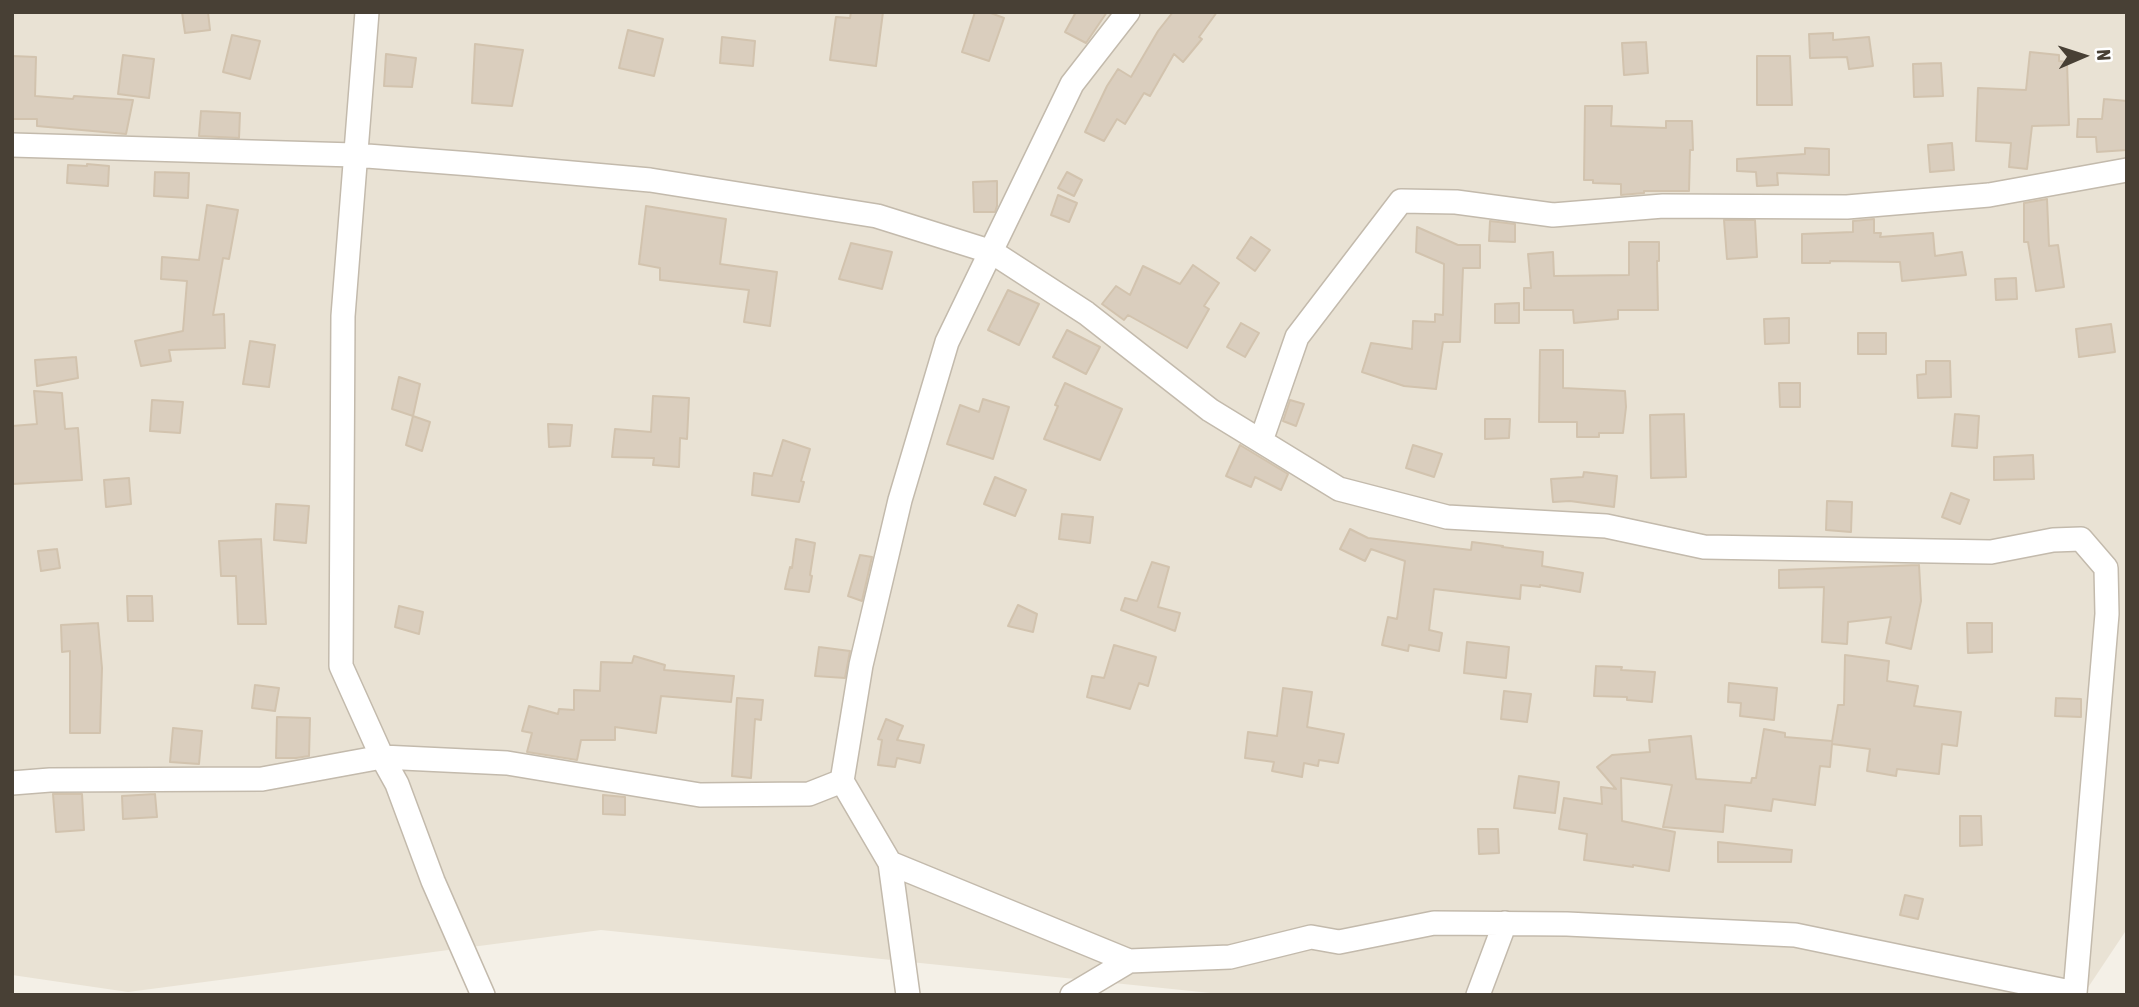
<!DOCTYPE html>
<html>
<head>
<meta charset="utf-8">
<style>
  body { margin:0 }
  #map { position:relative; width:2139px; height:1007px; overflow:hidden; background:#f4f0e7; font-family:"Asap Condensed",sans-serif }
  canvas { display:block }
  .frame { position:absolute; inset:0; border:14px solid #484035; pointer-events:none }
  .north { position:absolute; left:2048px; top:21px; width:70px; height:70px; -webkit-text-stroke:5px #fff; paint-order:stroke; rotate:87deg; font-size:19px; font-weight:700; line-height:28px; text-align:center; color:#484035 }
  .north::after { content:''; display:block; margin:auto; width:24px; height:32px; background:#484035; clip-path:polygon(50% 0,100% 100%,50% 72%,0 100%) }
</style>
</head>
<body>
<div id="map">
<canvas width="2139" height="1007"></canvas>
<div class="frame"></div>
<div class="north">N</div>
</div>
<script>
const context = document.querySelector('canvas').getContext('2d');
context.lineJoin = 'round';
function paint(path, color) { context.fillStyle = color; context.fill(path, 'evenodd'); }
const toPath = rows => new Path2D(rows.map(r => 'M' + r).join(''));
function trace(path, color, width, dash) { context.strokeStyle = color; context.lineWidth = width; context.lineCap = dash ? 'butt' : 'round'; context.setLineDash(dash || []); context.stroke(path); }
paint(toPath([
  [12,12,2127,12,2127,929,2083,995,1230,995,601,930,128,992,12,975]
]), '#e9e2d4');
const building = toPath([
  [182,12,208,12,210,30,185,33,182,12],
  [851,12,883,12,876,66,830,60,836,17,850,18,851,12],
  [975,12,988,12,1004,18,989,61,962,52,975,12],
  [1076,12,1107,12,1086,43,1065,32,1076,12],
  [1173,12,1217,12,1199,37,1202,39,1183,62,1174,54,1150,96,1144,93,1125,124,1117,119,1104,141,1085,132,1107,86,1118,69,1131,77,1158,31,1173,12],
  [628,30,663,39,654,76,619,68,628,30],
  [1833,33,1833,40,1869,37,1873,66,1849,69,1847,57,1810,58,1809,34,1833,33],
  [232,35,260,41,250,79,223,72,232,35],
  [722,37,755,41,753,66,720,63,722,37],
  [1646,42,1648,73,1624,75,1622,43,1646,42],
  [475,44,523,50,512,106,472,103,475,44],
  [2030,52,2059,55,2059,61,2067,62,2069,125,2032,126,2027,169,2009,167,2011,143,1976,141,1978,88,2026,90,2030,52],
  [386,54,416,58,412,87,384,86,386,54],
  [123,55,154,59,149,98,118,94,123,55],
  [12,56,36,57,35,96,73,99,74,96,133,100,126,134,37,126,37,119,12,119,12,56],
  [1757,56,1790,56,1792,105,1757,105,1757,56],
  [1941,63,1943,96,1914,97,1913,64,1941,63],
  [2104,99,2127,101,2127,150,2097,152,2096,137,2077,137,2078,119,2102,119,2104,99],
  [1585,106,1612,106,1611,126,1666,128,1666,121,1692,121,1693,150,1690,150,1689,191,1644,191,1644,193,1621,195,1621,184,1593,183,1593,180,1584,180,1585,106],
  [201,111,240,113,239,138,199,136,201,111],
  [1952,143,1954,170,1930,172,1928,145,1952,143],
  [1805,148,1829,149,1829,175,1777,173,1778,185,1757,186,1756,172,1737,171,1737,159,1805,154,1805,148],
  [87,164,109,166,108,186,67,183,68,165,87,166,87,164],
  [155,172,189,173,188,198,154,196,155,172],
  [1067,172,1082,180,1074,196,1058,188,1067,172],
  [997,181,997,206,995,212,974,212,973,182,997,181],
  [1058,195,1077,203,1069,222,1051,215,1058,195],
  [2047,199,2049,246,2058,245,2064,287,2036,291,2028,242,2024,242,2024,203,2047,199],
  [207,205,238,210,229,259,223,258,213,315,224,314,225,348,169,350,171,361,141,366,135,341,183,331,187,281,161,279,162,257,199,260,207,205],
  [646,206,726,219,720,264,777,272,770,326,744,322,749,290,660,280,660,268,639,264,646,206],
  [1874,219,1874,233,1881,233,1880,237,1933,233,1935,256,1962,252,1966,275,1902,281,1900,262,1830,261,1830,263,1802,263,1802,234,1853,232,1853,221,1874,219],
  [1724,220,1755,220,1757,257,1727,259,1724,220],
  [1490,221,1515,224,1515,242,1489,241,1490,221],
  [1417,227,1458,245,1480,245,1480,268,1463,268,1460,342,1443,342,1436,389,1404,386,1362,372,1371,343,1412,349,1413,321,1435,322,1435,314,1443,315,1444,264,1416,252,1417,227],
  [1251,237,1270,250,1255,271,1237,258,1251,237],
  [1629,242,1659,242,1659,261,1657,261,1658,310,1618,310,1618,319,1574,323,1573,310,1524,310,1524,288,1531,288,1528,254,1553,252,1554,276,1629,275,1629,242],
  [851,243,892,252,882,289,839,279,851,243],
  [1193,265,1219,283,1204,306,1209,309,1187,348,1128,315,1124,320,1102,304,1116,286,1130,295,1143,266,1180,284,1193,265],
  [2016,278,2017,299,1996,300,1995,279,2016,278],
  [1008,290,1039,304,1019,345,988,330,1008,290],
  [1519,303,1519,323,1495,323,1495,304,1519,303],
  [1789,318,1789,343,1765,344,1764,319,1789,318],
  [1241,323,1259,333,1245,357,1227,347,1241,323],
  [2111,324,2115,352,2079,357,2076,329,2111,324],
  [1067,330,1100,347,1086,374,1053,357,1067,330],
  [1858,333,1886,333,1886,354,1858,354,1858,333],
  [250,341,275,345,269,387,243,384,250,341],
  [1540,350,1563,350,1563,388,1625,391,1626,407,1623,433,1599,433,1599,437,1577,437,1577,422,1539,422,1540,350],
  [76,357,78,378,37,386,35,360,76,357],
  [1926,361,1950,361,1951,397,1918,398,1917,375,1926,374,1926,361],
  [399,377,420,384,413,416,392,409,399,377],
  [1065,383,1122,409,1100,460,1044,439,1058,406,1055,405,1065,383],
  [1779,383,1800,383,1800,407,1780,407,1779,383],
  [34,391,62,393,65,429,78,428,82,480,12,484,12,426,37,424,34,391],
  [653,396,689,398,687,439,680,438,679,467,653,465,654,458,612,457,615,429,651,432,653,396],
  [983,399,1009,407,993,459,947,444,960,405,979,412,983,399],
  [152,400,183,402,180,433,150,431,152,400],
  [1290,400,1304,404,1296,426,1283,421,1290,400],
  [1684,414,1686,477,1651,478,1650,415,1684,414],
  [1955,414,1979,416,1977,448,1952,446,1955,414],
  [413,416,430,422,422,451,406,445,413,416],
  [1485,419,1510,419,1509,438,1485,439,1485,419],
  [548,424,572,425,570,446,549,447,548,424],
  [783,440,810,449,801,481,804,482,799,502,752,495,754,473,772,476,783,440],
  [1240,445,1288,474,1281,490,1255,477,1251,487,1226,476,1240,445],
  [1413,445,1442,454,1434,477,1406,468,1413,445],
  [2033,455,2034,479,1994,480,1994,457,2033,455],
  [1584,472,1617,476,1614,507,1570,501,1553,502,1551,479,1583,477,1584,472],
  [995,477,1026,490,1015,516,984,504,995,477],
  [129,478,131,504,106,507,104,480,129,478],
  [1951,493,1969,500,1960,524,1942,517,1951,493],
  [1827,501,1852,502,1851,532,1826,530,1827,501],
  [276,504,309,506,306,543,274,540,276,504],
  [1062,514,1093,517,1090,543,1059,539,1062,514],
  [1350,529,1368,538,1471,550,1472,542,1503,546,1502,547,1543,552,1542,566,1583,573,1580,592,1540,585,1540,587,1521,585,1520,599,1434,589,1429,630,1442,633,1439,651,1409,645,1408,651,1382,645,1388,617,1397,619,1405,561,1371,549,1365,561,1340,549,1350,529],
  [261,539,266,624,238,624,236,576,221,576,219,541,261,539],
  [796,539,815,543,810,575,812,576,809,592,785,589,790,567,792,568,796,539],
  [57,549,60,568,41,571,38,551,57,549],
  [860,555,872,557,862,601,848,596,860,555],
  [1152,562,1169,567,1158,607,1180,613,1175,631,1121,610,1125,598,1137,601,1152,562],
  [1919,565,1921,601,1911,649,1886,643,1891,617,1848,622,1847,644,1822,642,1824,587,1779,588,1779,570,1919,565],
  [127,596,152,596,153,621,128,621,127,596],
  [1018,605,1037,614,1033,632,1008,626,1018,605],
  [399,606,423,612,419,634,395,627,399,606],
  [98,623,102,668,100,733,70,733,70,651,62,652,61,625,98,623],
  [1967,623,1992,623,1992,652,1968,653,1967,623],
  [1467,642,1509,647,1506,678,1464,673,1467,642],
  [1114,645,1156,657,1148,686,1139,683,1130,709,1087,697,1092,676,1104,678,1114,645],
  [819,647,850,651,845,678,815,676,819,647],
  [1845,655,1889,661,1887,681,1918,686,1914,706,1961,712,1957,746,1942,744,1939,774,1897,769,1896,776,1867,771,1870,749,1832,744,1830,767,1820,766,1815,805,1773,799,1771,811,1725,805,1723,832,1663,827,1672,785,1621,778,1622,821,1675,832,1669,871,1633,865,1633,867,1584,860,1587,834,1559,829,1564,798,1602,804,1601,787,1616,789,1597,767,1612,755,1650,752,1649,740,1691,736,1696,779,1751,783,1752,778,1756,778,1764,729,1785,733,1785,737,1832,741,1832,742,1838,705,1844,705,1845,655],
  [634,656,665,665,664,670,734,676,731,702,661,696,656,733,615,727,615,740,581,740,577,760,527,752,532,733,522,731,529,706,558,714,559,709,574,710,574,690,600,691,601,662,632,663,634,656],
  [1596,666,1622,667,1621,670,1655,672,1652,702,1627,700,1627,697,1594,696,1596,666],
  [1729,683,1777,688,1774,720,1740,716,1741,703,1728,702,1729,683],
  [255,685,279,688,275,711,252,708,255,685],
  [1283,688,1312,692,1307,727,1344,734,1338,763,1319,760,1318,766,1304,763,1302,777,1272,771,1274,762,1245,758,1248,732,1277,736,1283,688],
  [1504,691,1531,694,1527,722,1501,719,1504,691],
  [737,698,763,700,761,720,755,719,751,778,732,776,737,698],
  [2056,698,2081,699,2081,717,2055,716,2056,698],
  [277,717,310,718,309,756,296,758,276,758,277,717],
  [886,719,903,726,897,740,924,745,920,763,897,758,895,767,878,765,882,740,878,739,886,719],
  [173,728,202,731,199,764,170,762,173,728],
  [1519,776,1559,782,1555,813,1514,808,1519,776],
  [53,794,82,794,84,830,56,832,53,794],
  [155,794,157,817,123,819,122,796,155,794],
  [603,795,625,797,625,815,603,814,603,795],
  [1960,816,1981,816,1982,845,1960,846,1960,816],
  [1478,829,1498,829,1499,853,1479,854,1478,829],
  [1718,842,1792,850,1791,862,1718,862,1718,842],
  [1905,895,1923,899,1918,919,1900,915,1905,895]
]);
paint(building, '#dacebe');
trace(building, '#d2c3ae', 2);
const minor = toPath([
  [367,12,343,316,341,666,382,757,397,784,433,881,483,995],
  [12,145,354,155,471,164,650,180,877,216,992,252,1086,313,1210,410,1339,489,1447,517,1606,526,1704,547,1991,552,2053,540,2081,539,2106,568,2107,614,2075,993,1795,935,1567,924,1434,923,1339,942,1311,937,1230,957,1129,961,890,863,842,781,809,794,700,795,507,763,382,757,262,779,50,780,12,783],
  [1261,441,1297,337,1401,201,1456,202,1553,215,1663,206,1847,207,1989,195,2127,170],
  [842,781,861,665,900,500,947,342,1072,84,1128,12],
  [890,863,908,995],
  [1072,995,1129,961],
  [1478,995,1505,923]
]);
trace(minor, '#c3baac', 26);
trace(minor, '#fff', 23);
</script>
</body>
</html>
